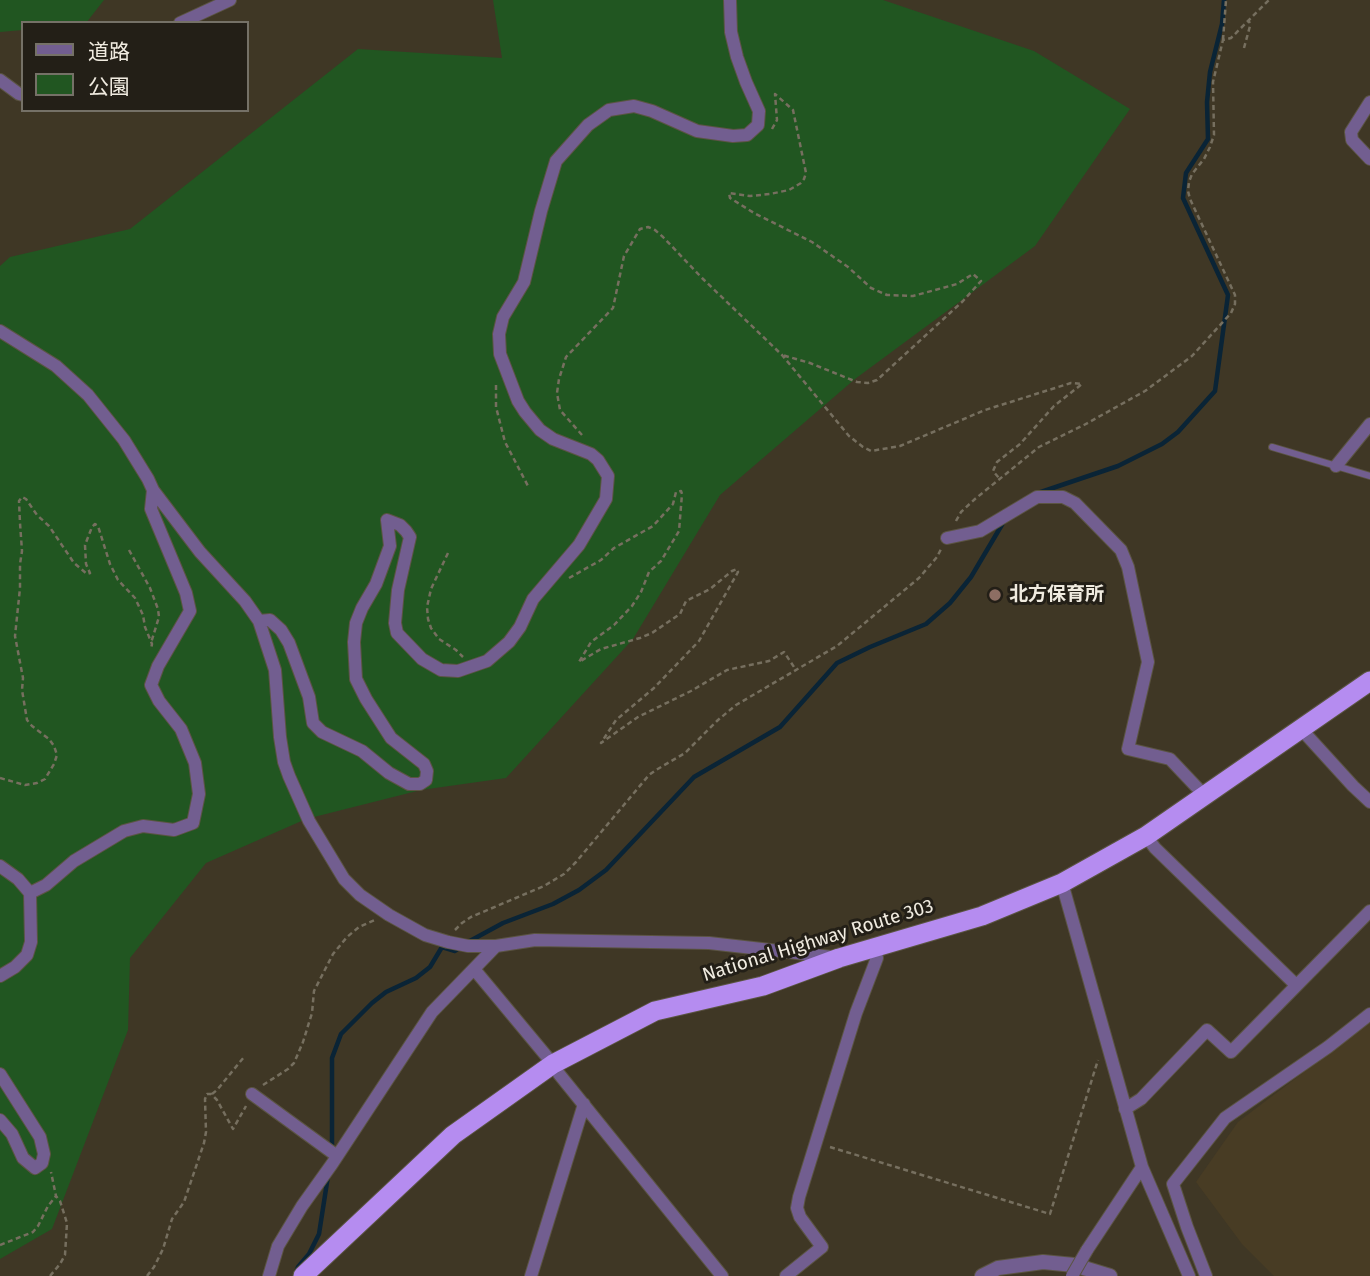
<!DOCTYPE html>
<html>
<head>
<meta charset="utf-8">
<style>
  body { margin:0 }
  #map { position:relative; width:1370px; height:1276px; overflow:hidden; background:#3f3725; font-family:"Fira Sans","Noto Sans JP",sans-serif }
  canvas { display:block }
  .legend { position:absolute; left:21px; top:21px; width:228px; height:91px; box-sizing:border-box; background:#231f17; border:2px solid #757167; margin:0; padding:9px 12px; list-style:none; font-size:21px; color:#f0ebe0 }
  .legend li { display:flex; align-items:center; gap:14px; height:35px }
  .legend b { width:35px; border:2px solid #757167 }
</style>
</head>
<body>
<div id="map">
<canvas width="1370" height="1276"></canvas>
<ul class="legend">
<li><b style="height:9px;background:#725e90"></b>道路</li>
<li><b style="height:19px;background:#215621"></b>公園</li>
</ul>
</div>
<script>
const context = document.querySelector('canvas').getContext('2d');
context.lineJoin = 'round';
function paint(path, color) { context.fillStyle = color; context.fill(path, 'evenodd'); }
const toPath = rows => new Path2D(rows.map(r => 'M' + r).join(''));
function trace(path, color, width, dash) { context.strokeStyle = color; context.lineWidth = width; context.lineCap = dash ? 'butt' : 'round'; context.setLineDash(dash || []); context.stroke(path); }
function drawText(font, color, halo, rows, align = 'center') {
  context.font = font + ' "Fira Sans","Noto Sans JP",sans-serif'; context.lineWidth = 6; context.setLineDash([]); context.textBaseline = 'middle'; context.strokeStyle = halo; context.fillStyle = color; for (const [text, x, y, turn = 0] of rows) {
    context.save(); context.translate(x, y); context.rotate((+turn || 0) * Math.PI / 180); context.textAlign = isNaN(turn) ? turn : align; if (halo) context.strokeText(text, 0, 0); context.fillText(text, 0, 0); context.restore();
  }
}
paint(toPath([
  [1370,1022,1370,1276,1274,1276,1242,1244,1196,1182,1238,1122]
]), '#483c24');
paint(toPath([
  [0,0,104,0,86,23,23,23,23,30,0,32],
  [493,0,883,0,1034,51,1130,109,1035,246,855,379,720,495,633,639,506,778,421,790,306,819,206,863,130,958,128,1030,52,1229,0,1259,0,266,10,257,130,229,358,49,502,58]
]), '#215621');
trace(toPath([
  [1038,493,1118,466,1162,444,1178,432,1215,391,1228,295,1183,198,1186,173,1208,139,1207,102,1210,72,1222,24,1224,0],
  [468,942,503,923,553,904,579,890,606,870,694,777,780,727,837,663,870,647,926,624,950,603,971,577,1003,523],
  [332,1150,332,1058,341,1034,372,1003,386,992,416,978,430,967,442,947,455,951,461,947],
  [296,1272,298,1267,309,1254,319,1234,328,1176]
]), '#0a2436', 4.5);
const service = toPath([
  [1272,447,1370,476]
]);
const minor = toPath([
  [180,23,230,0],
  [0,80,19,94,23,95],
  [1370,102,1351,132,1352,140,1370,159],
  [0,331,56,366,88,395,124,440,148,479,153,490,200,552,245,601,259,621,275,670,280,737,284,762,289,776,309,821,344,879,360,895,389,915,425,935,448,942,468,946,496,946,535,940,709,943,832,957],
  [1336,466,1370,424],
  [947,538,980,531,1037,497,1063,497,1075,503,1121,550,1128,567,1148,662,1128,749,1170,759,1205,796],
  [259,621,270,620,281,630,289,643,309,697,313,723,322,732,362,751,389,773,409,784,420,784,426,780,427,771,424,764,391,738,366,699,356,679,354,642,356,623,362,608,376,584,390,546,387,520,400,525,406,531,410,537,398,590,395,623,397,633,422,659,441,670,458,671,487,661,509,642,520,627,533,599,579,545,606,499,608,476,598,460,591,454,553,439,540,430,525,412,518,401,500,354,499,334,503,317,524,282,541,211,556,161,588,125,609,110,634,106,652,111,697,131,733,136,747,135,758,125,759,111,746,82,737,57,731,32,730,0],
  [1302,730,1353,786,1370,802],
  [1146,836,1155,848,1296,985],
  [0,866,18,879,30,893,31,942,27,955,15,967,0,976],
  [1062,883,1142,1167,1189,1276],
  [30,893,46,885,74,861,124,831,143,826,174,830,193,823,199,794,195,763,181,729,159,701,151,685,158,666,190,611,186,593,151,509,153,490],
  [474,969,553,1064,559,1074,722,1276],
  [0,1074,40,1137,44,1154,42,1163,35,1168,23,1158,12,1134,0,1120],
  [252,1094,337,1156],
  [1125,1109,1141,1099,1207,1030,1231,1052,1370,911],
  [1087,1250,1142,1167],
  [269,1276,278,1246,302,1206,332,1164,432,1012,496,946],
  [531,1276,584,1104],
  [786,1276,822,1247,800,1217,797,1208,799,1197,856,1013,877,958,875,947],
  [1206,1276,1187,1227,1173,1184,1225,1118,1328,1047,1370,1014]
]);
const tertiary = toPath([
  [982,1276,998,1268,1043,1262,1074,1265,1110,1276]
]);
const trunk = toPath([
  [303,1276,453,1135,553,1064,655,1011,763,986,839,958,982,916,1062,883,1146,836,1370,681]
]);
trace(service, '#5b5443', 8);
trace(minor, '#5b5443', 14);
trace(tertiary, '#5b5443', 16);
trace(trunk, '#5b5443', 21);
trace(toPath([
  [1223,40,1226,0],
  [1244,48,1250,26,1249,21],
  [772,129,777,120,775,94,793,110,806,173,804,179,801,183,789,190,770,194,750,196,729,193,730,198,754,213,812,242,848,267,871,288,887,295,913,296,957,284,973,274,981,281,963,301,877,380,868,383,857,382,810,363,782,355],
  [496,385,496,407,505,442,528,486],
  [582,435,560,410,557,393,559,379,566,357,613,308,624,256,640,229,648,227,655,230,663,237,702,278,782,355,849,436,863,447,871,451,900,446,985,410,1071,383,1082,384,1054,406,1020,444,997,462,993,471,999,478],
  [956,521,961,512,975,499,1039,447,1084,425,1145,391,1192,356,1231,313,1235,304,1235,295,1190,199,1188,191,1189,182,1192,174,1204,159,1210,147,1214,135,1213,82,1223,40,1231,38,1269,0],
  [129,550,150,588,158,609,159,617,151,643],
  [448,553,431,589,427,607,428,619,431,628,439,639,456,650,463,657],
  [569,578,601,560,614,548,653,526,673,504,676,492,681,491,682,494,679,531,661,561,649,572,641,592,632,606,614,625,591,642,579,662,601,649,640,638,652,633,680,614,686,601,710,589,732,571,737,569,738,572,699,641,654,688,616,720,601,743,638,717,691,691,727,670,769,661,784,652,796,670],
  [0,778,25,785,37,783,45,779,54,764,57,755,54,746,49,739,32,726,27,720,22,690,23,678,15,636,20,588,20,564,22,551,20,523,19,501,22,497,26,499,37,515,49,526,74,563,87,574,90,573,86,564,85,545,92,527,95,524,98,526,110,564,118,580,135,598,143,615,145,627,152,644,151,649],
  [455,930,462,923,471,917,544,886,564,874,576,862,649,775,656,770,685,753,718,720,736,705,837,646,919,578,937,557,941,549],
  [263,1085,288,1069,294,1063,303,1042,312,1013,314,991,333,954,347,937,359,927,375,920],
  [212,1094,217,1090,244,1057],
  [830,1147,1050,1214,1098,1060],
  [0,1245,33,1232,38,1226,48,1206,56,1196],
  [50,1276,60,1264,65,1255,67,1223,60,1201,56,1196,51,1172],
  [147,1276,154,1267,163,1249,172,1219,184,1202,204,1143,206,1132,205,1099,207,1094,211,1094,217,1100,233,1129,246,1106]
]), '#766f5f', 2.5, [5, 3.5]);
trace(service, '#725e90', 6);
trace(minor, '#725e90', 12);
trace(tertiary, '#725e90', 14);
trace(trunk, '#b58cf0', 19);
const minorBridge = toPath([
  [1072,1276,1087,1250]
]);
trace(minorBridge, '#5b5443', 14, []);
trace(minorBridge, '#725e90', 12);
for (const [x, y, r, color] of [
  [995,595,7,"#8d6e63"]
]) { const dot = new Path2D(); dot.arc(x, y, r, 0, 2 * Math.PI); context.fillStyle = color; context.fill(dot); trace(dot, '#231f17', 2.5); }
drawText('bold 19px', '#f0ebe0', '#231f17', [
  ["北方保育所",1009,595]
], 'left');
drawText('19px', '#f0ebe0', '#231f17', [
  ["National Highway Route 303",818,941,-17]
]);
</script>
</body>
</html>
